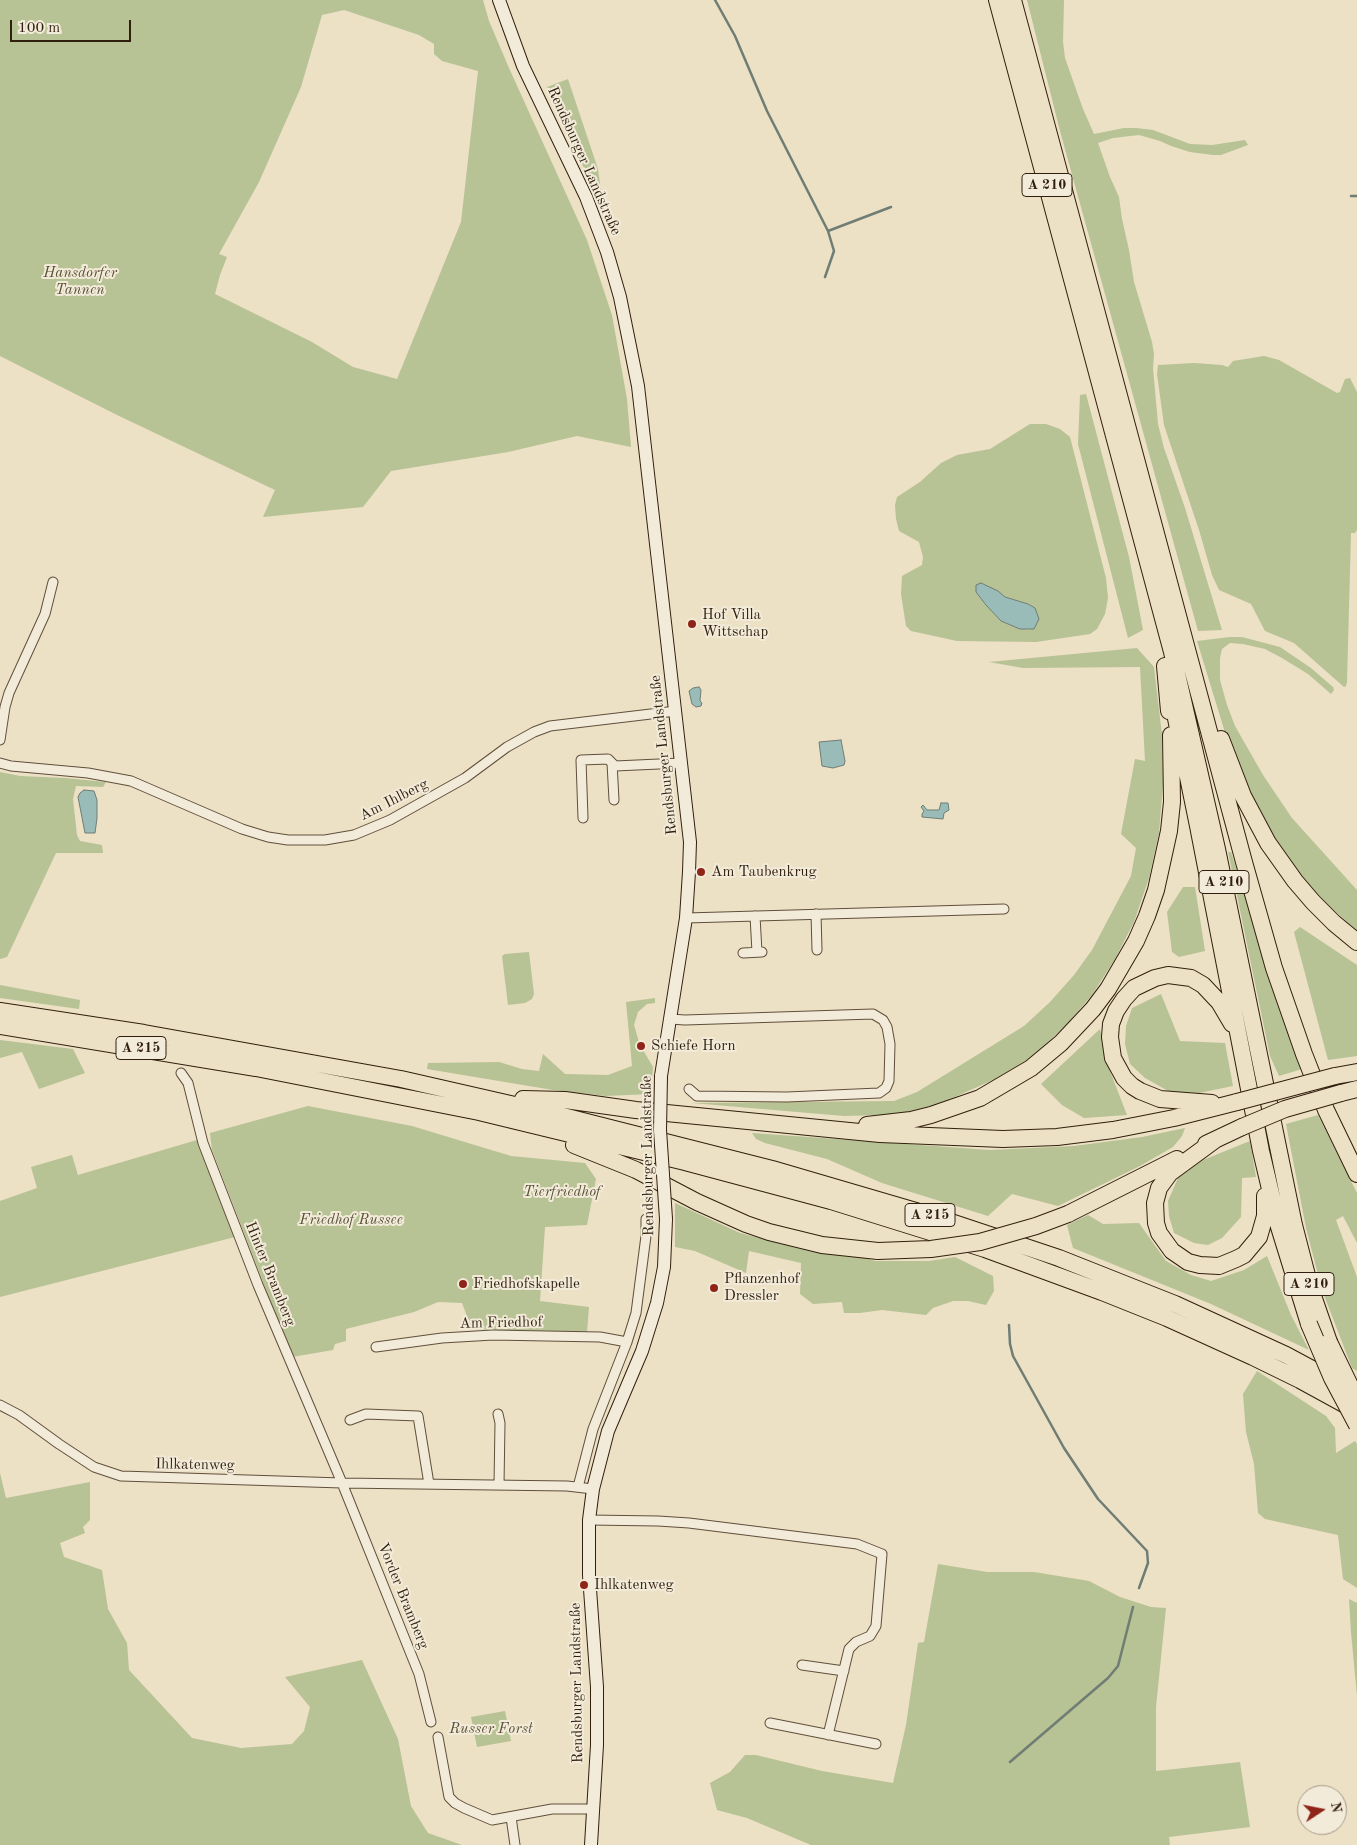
<!DOCTYPE html>
<html>
<head>
<meta charset="utf-8">
<style>
  body { margin:0 }
  #map { position:relative; width:1357px; height:1845px; overflow:hidden; background:#ece0c5; font-family:"Old Standard TT",serif }
  canvas { display:block }
  .north { position:absolute; left:1297px; top:1785px; width:50px; height:50px; box-sizing:border-box; background:#f3ebd9; border:1px solid #a59987; border-radius:50%; rotate:79deg; font-size:14px; font-weight:700; line-height:20px; text-align:center; color:#311f0d }
  .north::after { content:''; display:block; margin:auto; width:18px; height:22px; background:#8f2418; clip-path:polygon(50% 0,100% 100%,50% 72%,0 100%) }
  .scale { position:absolute; left:10px; top:20px; width:121px; height:22px; box-sizing:border-box; border:2px solid #311f0d; border-top:0; padding-left:6px; font-size:15px; line-height:18px; white-space:nowrap; color:#311f0d; -webkit-text-stroke:4px #f3ebd9; paint-order:stroke }
</style>
</head>
<body>
<div id="map">
<canvas width="1357" height="1845"></canvas>
<div class="north">N</div>
<div class="scale">100 m</div>
</div>
<script>
const context = document.querySelector('canvas').getContext('2d');
context.lineJoin = 'round';
function paint(path, color) { context.fillStyle = color; context.fill(path, 'evenodd'); }
const toPath = rows => new Path2D(rows.map(r => 'M' + r).join(''));
function trace(path, color, width, dash) { context.strokeStyle = color; context.lineWidth = width; context.lineCap = dash ? 'butt' : 'round'; context.setLineDash(dash || []); context.stroke(path); }
function drawText(font, color, halo, rows, align = 'center') {
  context.font = font + ' "Old Standard TT",serif'; context.lineWidth = 4; context.setLineDash([]); context.textBaseline = 'middle'; context.strokeStyle = halo; context.fillStyle = color; for (const [text, x, y, turn = 0] of rows) {
    context.save(); context.translate(x, y); context.rotate((+turn || 0) * Math.PI / 180); context.textAlign = isNaN(turn) ? turn : align; if (halo) context.strokeText(text, 0, 0); context.fillText(text, 0, 0); context.restore();
  }
}
paint(toPath([
  [0,0,483,0,489,21,509,68,587,240,612,315,627,399,631,447,577,436,508,452,391,471,363,507,263,517,275,490,117,415,0,356],
  [344,10,419,35,434,44,434,54,442,61,478,71,461,222,397,379,353,367,312,342,215,294,220,275,227,257,219,254,259,182,301,87,322,15],
  [1027,0,1064,0,1063,42,1065,58,1083,109,1094,134,1124,128,1136,128,1153,130,1190,144,1212,145,1245,140,1248,145,1221,155,1213,155,1190,152,1171,146,1160,141,1139,135,1113,138,1098,143,1110,177,1119,197,1122,219,1129,250,1134,282,1152,342,1154,354,1153,368,1158,424,1164,448,1185,508,1222,630,1198,631,1060,131],
  [568,79,598,169,604,212,547,87],
  [1264,356,1279,360,1337,393,1340,392,1345,379,1350,378,1357,392,1357,530,1355,533,1351,533,1347,682,1346,686,1344,687,1294,643,1265,631,1251,604,1219,590,1212,575,1199,530,1164,425,1157,374,1158,365,1194,363,1222,365,1228,367,1233,361],
  [1086,394,1129,557,1143,630,1128,638,1078,444,1080,395],
  [1030,424,1046,424,1060,429,1070,437,1106,578,1108,598,1105,614,1097,629,1090,634,1036,642,957,641,911,631,906,626,901,594,902,576,922,565,923,557,919,542,899,531,896,519,895,505,897,497,920,482,941,463,957,455,990,449],
  [981,583,1005,597,1028,604,1035,608,1028,630,1023,628,1020,629,1001,621,986,605,976,592],
  [1230,637,1242,637,1280,647,1311,668,1333,687,1334,690,1331,694,1308,674,1282,658,1265,649,1243,644,1230,643,1222,649,1220,658,1220,680,1227,705,1235,726,1263,775,1292,818,1357,890,1357,931,1326,903,1304,880,1284,853,1257,808,1227,739,1197,641],
  [1137,648,1154,667,1162,735,1163,784,1159,833,1149,878,1134,922,1115,959,1092,995,1067,1024,1044,1046,1025,1061,993,1080,939,1104,907,1112,883,1115,844,1116,692,1103,894,1101,917,1092,1024,1026,1050,1002,1074,975,1092,950,1131,876,1136,848,1121,834,1135,759,1145,761,1140,667,1023,668,989,662],
  [0,772,20,776,65,778,106,782,103,787,76,786,73,799,77,835,80,841,102,845,103,853,56,853,7,957,0,959],
  [1228,852,1231,852,1302,1069,1279,1076,1270,1056],
  [1183,887,1195,887,1205,951,1179,957,1172,952,1167,912],
  [1300,927,1357,965,1357,1056,1328,1060,1294,932],
  [529,952,534,994,532,999,525,1003,508,1005,502,956,505,954],
  [0,985,80,1000,79,1009,0,998],
  [1161,994,1180,1041,1225,1043,1233,1086,1199,1093,1170,1092,1145,1078,1130,1064,1125,1044,1126,1026,1132,1008],
  [655,998,655,1003,647,1004,638,1012,634,1025,639,1042,636,1044,640,1052,643,1050,653,1067,651,1094,605,1096,553,1090,427,1069,428,1063,499,1062,522,1069,539,1071,543,1054,565,1074,608,1075,632,1066,626,1002],
  [1100,1029,1108,1066,1127,1115,1084,1118,1062,1105,1041,1084],
  [0,1040,73,1049,85,1073,39,1089,22,1052,0,1058],
  [308,1106,412,1126,511,1156,585,1163,596,1179,587,1225,545,1227,540,1301,589,1307,587,1332,472,1329,462,1303,438,1302,414,1312,346,1329,346,1341,335,1344,333,1350,292,1357,212,1150,210,1133],
  [1318,1115,1357,1193,1357,1243,1343,1216,1336,1220,1357,1277,1357,1371,1352,1368,1322,1290,1306,1228,1286,1124],
  [1185,1128,1182,1136,1173,1147,1140,1166,1058,1206,1012,1194,988,1216,882,1183,827,1159,765,1143,756,1139,752,1133,990,1150,1074,1146,1142,1137],
  [197,1140,235,1237,0,1297,0,1201,37,1188,31,1167,72,1155,78,1175],
  [1250,1141,1256,1177,1242,1178,1241,1217,1222,1238,1208,1245,1194,1243,1174,1233,1169,1216,1168,1201,1178,1178,1203,1160],
  [675,1203,740,1233,810,1251,866,1258,875,1261,929,1261,955,1257,993,1276,994,1291,986,1305,968,1301,953,1301,933,1308,926,1315,882,1310,860,1313,844,1313,842,1302,813,1304,800,1294,801,1263,749,1251,746,1273,695,1251,675,1247],
  [1088,1215,1103,1224,1139,1223,1166,1261,1191,1275,1211,1281,1244,1270,1267,1256,1291,1315,1309,1350,1211,1304,1073,1248,1067,1225],
  [1257,1371,1326,1416,1335,1428,1336,1453,1355,1441,1357,1444,1357,1588,1343,1579,1338,1535,1265,1519,1258,1513,1254,1464,1246,1432,1243,1394],
  [0,1473,6,1498,90,1482,90,1520,83,1527,85,1533,60,1543,64,1557,102,1570,108,1609,127,1643,129,1670,192,1738,241,1748,292,1744,304,1731,310,1707,285,1677,362,1660,398,1739,411,1806,428,1833,462,1845,0,1845],
  [938,1564,987,1572,1034,1572,1089,1581,1120,1597,1151,1607,1166,1608,1156,1707,1156,1771,1240,1762,1250,1827,1169,1837,1170,1845,811,1845,747,1818,717,1810,710,1783,730,1772,745,1755,756,1755,822,1771,893,1783,906,1725,918,1643,924,1642],
  [1349,1599,1357,1603,1357,1696,1351,1632],
  [505,1711,511,1741,477,1747,471,1717]
]), '#b7c295');
const water = toPath([
  [981,583,998,591,1005,597,1028,604,1035,608,1039,619,1034,629,1020,629,1001,621,986,605,976,592,976,585,981,583],
  [699,687,701,690,700,701,702,703,701,706,696,707,692,704,689,691,693,688,699,687],
  [841,740,845,761,844,765,833,768,822,766,819,742,841,740],
  [84,790,94,791,97,800,97,818,95,833,85,833,78,797,80,793,84,790],
  [941,803,948,803,949,810,944,813,943,819,922,817,922,814,924,811,921,807,923,805,927,810,939,810,941,803]
]);
paint(water, '#99bcb9');
trace(water, '#6f7d74', 1);
trace(toPath([
  [715,0,735,36,767,111,828,231,834,251,825,277],
  [1351,196,1357,196],
  [828,231,891,207],
  [1009,1325,1010,1344,1013,1356,1064,1448,1098,1499,1147,1551,1148,1563,1139,1588],
  [1010,1762,1108,1678,1118,1666,1133,1607]
]), '#6f7d74', 2.5);
const street = toPath([
  [0,740,5,707,9,693,45,614,53,582],
  [0,763,11,766,88,773,131,781,242,829,268,837,288,840,325,840,354,835,390,820,465,778,507,747,534,732,550,726,676,711],
  [612,763,614,800],
  [583,818,581,760,608,759,615,766,681,763],
  [816,914,817,950],
  [755,916,757,952],
  [686,918,1004,909],
  [743,953,762,952],
  [670,1019,685,1020,873,1014,883,1020,887,1027,890,1044,889,1081,886,1088,879,1093,787,1097,697,1096,689,1089],
  [181,1073,188,1083,203,1143,258,1285,342,1483,419,1674,431,1722],
  [376,1347,442,1338,493,1335,600,1337,627,1342],
  [0,1405,19,1415,59,1444,94,1467,121,1476,342,1483,567,1486,593,1489],
  [498,1414,500,1423,499,1485],
  [350,1420,366,1414,418,1416,429,1484],
  [578,1487,593,1429,627,1342,636,1313,646,1236,646,1219],
  [589,1520,658,1521,689,1523,857,1544,882,1554,876,1626,870,1636,856,1642,849,1649,828,1735],
  [802,1665,844,1671],
  [770,1723,876,1744],
  [438,1737,449,1797,455,1803,464,1808,492,1820,552,1809,594,1809],
  [511,1817,515,1845]
]);
const secondary = toPath([
  [499,0,523,66,586,197,607,252,620,297,638,386,690,842,689,872,686,918,661,1076],
  [591,1845,597,1745,597,1687,589,1575,589,1520,593,1489,608,1431,642,1351,657,1303,664,1267,666,1219]
]);
const highway = toPath([
  [997,0,1172,652,1217,849,1294,1225,1310,1287,1329,1342],
  [1013,0,1244,862,1274,968,1304,1054,1326,1110,1357,1174],
  [1165,666,1169,711],
  [1172,699,1198,826,1261,1151,1279,1227,1309,1324],
  [1221,739,1243,796,1268,843,1295,881,1313,902,1334,923,1357,942],
  [0,1011,144,1033,401,1079,563,1116,772,1169,936,1217,1059,1258,1175,1304,1286,1355,1340,1384],
  [0,1026,256,1068,479,1112,685,1162,831,1201,985,1249,1102,1292,1167,1318,1253,1357,1300,1380,1353,1409],
  [1335,1076,1357,1072],
  [1341,1093,1357,1089],
  [523,1099,565,1100,636,1110,880,1134,1003,1139,1057,1137,1113,1130,1174,1118,1237,1102],
  [1212,1103,1160,1099,1140,1091,1132,1086,1124,1078,1113,1058,1110,1037,1111,1024,1116,1011,1124,999,1134,988,1155,978,1168,975,1191,978,1203,985,1219,1002,1232,1024],
  [867,1125,911,1120,931,1115,980,1098,1031,1068,1061,1043,1093,1009,1108,989,1136,941,1147,916,1156,890,1169,831,1172,802,1171,735],
  [1215,1140,1170,1173,1159,1188,1155,1203,1156,1223,1159,1233,1172,1251,1188,1262,1200,1265,1219,1266,1236,1259,1244,1255,1259,1237,1265,1216,1265,1196],
  [1206,1144,1242,1127],
  [574,1145,636,1170,697,1202,746,1224,769,1232,822,1245,878,1251],
  [1068,1214,1177,1159]
]);
trace(street, '#604f3b', 11);
trace(secondary, '#311f0d', 14);
trace(highway, '#311f0d', 18);
trace(street, '#f3ebd9', 9);
trace(secondary, '#f3ebd9', 12);
trace(highway, '#ece0c5', 16);
const secondaryBridge = toPath([
  [661,1076,660,1130,666,1219]
]);
const highwayBridge = toPath([
  [1237,1102,1335,1076],
  [1242,1127,1285,1109,1341,1093],
  [878,1251,931,1249,980,1242,1036,1226,1068,1214],
  [1309,1324,1332,1378,1357,1425],
  [1329,1342,1357,1400]
]);
trace(secondaryBridge, '#311f0d', 14, []);
trace(highwayBridge, '#311f0d', 18, []);
trace(secondaryBridge, '#f3ebd9', 12);
trace(highwayBridge, '#ece0c5', 16);
for (const [x, y, r, color] of [
  [692,624,5,"#8f2418"],
  [701,872,5,"#8f2418"],
  [641,1046,5,"#8f2418"],
  [463,1284,5,"#8f2418"],
  [714,1288,5,"#8f2418"],
  [584,1585,5,"#8f2418"]
]) { const dot = new Path2D(); dot.arc(x, y, r, 0, 2 * Math.PI); context.fillStyle = color; context.fill(dot); trace(dot, '#f3ebd9', 2); }
for (const [x, y, w] of [
  [1047,185,50],
  [1224,882,50],
  [141,1048,50],
  [930,1215,50],
  [1309,1284,50]
]) { const box = new Path2D(); box.roundRect(x - w / 2, y - 11.5, w, 23, 4); context.fillStyle = '#f3ebd9'; context.fill(box); trace(box, '#311f0d', 1); }
drawText('bold 14px', '#311f0d', null, [
  ["A 210",1047,185],
  ["A 210",1224,882],
  ["A 215",141,1048],
  ["A 215",930,1215],
  ["A 210",1309,1284]
]);
drawText('15px', '#311f0d', '#f3ebd9', [
  ["Rendsburger Landstraße",584,161,66],
  ["Rendsburger Landstraße",664,755,-96],
  ["Am Ihlberg",394,800,-27],
  ["Rendsburger Landstraße",648,1156,-91],
  ["Hinter Bramberg",270,1274,68],
  ["Am Friedhof",501,1323,-1],
  ["Ihlkatenweg",195,1465,1],
  ["Vorder Bramberg",403,1596,68],
  ["Rendsburger Landstraße",577,1683,-91]
]);
drawText('italic 15px', '#595036', '#f3ebd9', [
  ["Hansdorfer",80,273],
  ["Tannen",80,290],
  ["Tierfriedhof",562,1192],
  ["Friedhof Russee",351,1220],
  ["Russer Forst",491,1729]
]);
drawText('15px', '#311f0d', '#f3ebd9', [
  ["Hof Villa",702,615],
  ["Wittschap",702,632],
  ["Am Taubenkrug",711,872],
  ["Schiefe Horn",651,1046],
  ["Pflanzenhof",724,1279],
  ["Dressler",724,1296],
  ["Friedhofskapelle",473,1284],
  ["Ihlkatenweg",594,1585]
], 'left');
</script>
</body>
</html>
